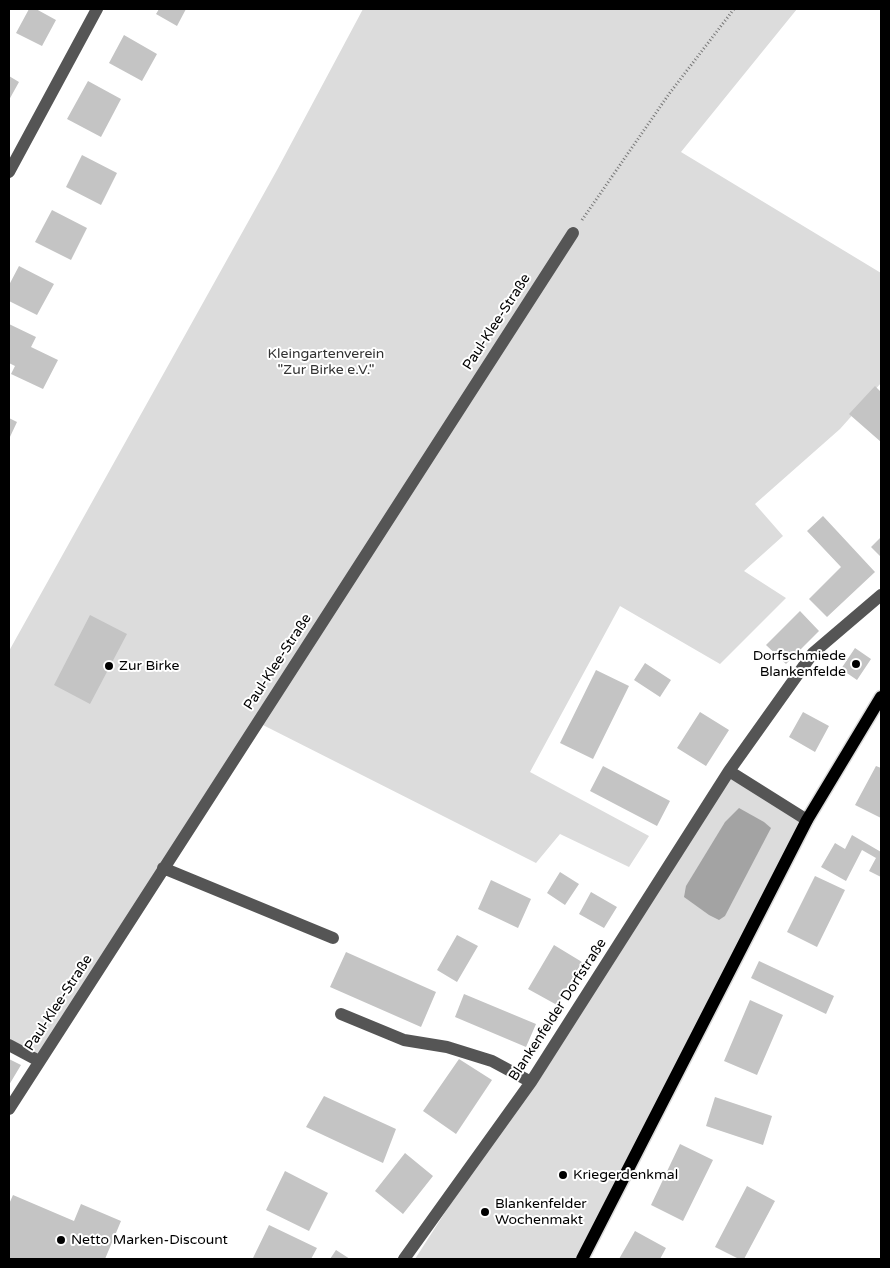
<!DOCTYPE html>
<html>
<head>
<meta charset="utf-8">
<style>
  body { margin:0 }
  #map { position:relative; width:890px; height:1268px; overflow:hidden; background:#fff; font-family:"Varela Round",sans-serif }
  canvas { display:block }
  .frame { position:absolute; inset:0; border:10px solid #000; pointer-events:none }
</style>
</head>
<body>
<div id="map">
<canvas width="890" height="1268"></canvas>
<div class="frame"></div>
</div>
<script>
const context = document.querySelector('canvas').getContext('2d');
context.lineJoin = 'round';
function paint(path, color) { context.fillStyle = color; context.fill(path, 'evenodd'); }
const toPath = rows => new Path2D(rows.map(r => 'M' + r).join(''));
function trace(path, color, width, dash) { context.strokeStyle = color; context.lineWidth = width; context.lineCap = dash ? 'butt' : 'round'; context.setLineDash(dash || []); context.stroke(path); }
function drawText(font, color, halo, rows, align = 'center') {
  context.font = font + ' "Varela Round",sans-serif'; context.lineWidth = 4; context.setLineDash([]); context.textBaseline = 'middle'; context.strokeStyle = halo; context.fillStyle = color; for (const [text, x, y, turn = 0] of rows) {
    context.save(); context.translate(x, y); context.rotate((+turn || 0) * Math.PI / 180); context.textAlign = isNaN(turn) ? turn : align; if (halo) context.strokeText(text, 0, 0); context.fillText(text, 0, 0); context.restore();
  }
}
paint(toPath([
  [363,9,797,9,681,152,881,273,881,383,840,429,755,504,783,536,744,571,786,598,720,664,620,606,530,772,649,836,629,867,560,834,536,863,257,722,39,1061,9,1045,9,651,277,170],
  [729,771,807,820,582,1259,415,1259]
]), '#dcdcdc');
paint(toPath([
  [739,808,764,822,771,828,725,916,719,920,709,915,684,897,686,886,725,822]
]), '#a3a3a3');
paint(toPath([
  [29,9,36,9,56,20,42,46,16,33],
  [159,9,186,9,177,26,156,14],
  [124,35,157,54,142,81,109,63],
  [9,76,19,82,9,100],
  [88,81,121,99,101,137,67,119],
  [82,155,117,173,101,205,66,187],
  [52,210,87,228,71,260,35,242],
  [19,266,54,284,37,315,9,301,9,285],
  [9,324,36,337,31,347,58,360,43,389,11,374,15,366,9,363],
  [875,386,881,392,881,442,849,414],
  [9,418,17,422,9,439],
  [823,516,875,572,827,617,809,599,841,567,807,531],
  [881,537,881,557,871,547],
  [800,611,819,631,786,664,766,645],
  [90,615,127,634,90,704,54,685],
  [855,648,871,659,857,680,841,669],
  [645,663,671,680,660,697,634,680],
  [596,670,629,686,593,759,560,743],
  [700,712,729,730,706,766,677,748],
  [803,712,829,726,815,752,789,737],
  [603,766,670,801,657,826,590,791],
  [876,766,881,768,881,818,855,805],
  [852,835,881,852,881,877,869,871,876,858,862,850,846,881,821,867,835,843,845,849],
  [560,872,579,884,565,905,547,893],
  [815,876,845,890,817,947,787,932],
  [491,880,531,899,518,928,478,909],
  [591,892,617,907,604,928,579,914],
  [457,935,478,946,457,982,437,970],
  [554,945,582,962,557,1005,528,989],
  [346,952,436,992,421,1027,330,987],
  [759,961,834,996,826,1014,751,978],
  [464,994,536,1024,526,1047,455,1017],
  [750,1000,783,1015,757,1075,724,1061],
  [9,1059,21,1065,9,1085],
  [459,1059,492,1080,456,1134,423,1111],
  [324,1096,396,1129,383,1163,306,1127],
  [715,1097,772,1116,763,1145,706,1126],
  [680,1144,713,1160,683,1221,651,1205],
  [405,1153,433,1176,403,1214,375,1191],
  [285,1171,328,1193,309,1231,266,1210],
  [747,1186,775,1201,744,1259,739,1259,715,1247],
  [13,1195,74,1221,81,1204,121,1221,105,1259,9,1259,9,1204],
  [269,1225,317,1248,311,1259,253,1258],
  [635,1231,666,1248,660,1259,619,1259],
  [336,1250,350,1259,330,1259]
]), '#c4c4c4');
const major = toPath([
  [582,1259,807,820,881,697]
]);
trace(major, '#dbdbdb', 15);
trace(toPath([
  [582,220,669,94,734,9]
]), '#777', 3, [1, 2.5]);
trace(toPath([
  [9,172,97,9],
  [729,771,807,820],
  [163,868,333,938],
  [341,1014,404,1040,447,1047,492,1061,531,1082],
  [9,1045,39,1061],
  [9,1109,573,233],
  [404,1259,531,1082,729,771,813,653,881,595]
]), '#555', 12);
trace(major, '#000', 12);
for (const [x, y, r, color] of [
  [856,664,5,"#000"],
  [109,666,5,"#000"],
  [563,1175,5,"#000"],
  [485,1212,5,"#000"],
  [61,1240,5,"#000"]
]) { const dot = new Path2D(); dot.arc(x, y, r, 0, 2 * Math.PI); context.fillStyle = color; context.fill(dot); trace(dot, '#fff', 2); }
drawText('14px', '#000', '#fff', [
  ["Paul-Klee-Straße",497,322,-57],
  ["Paul-Klee-Straße",278,662,-57],
  ["Paul-Klee-Straße",59,1003,-57],
  ["Blankenfelder Dorfstraße",558,1010,-57]
]);
drawText('14px', '#333', '#fff', [
  ["Kleingartenverein",326,354],
  ["\"Zur Birke e.V.\"",326,370]
]);
drawText('14px', '#000', '#fff', [
  ["Dorfschmiede",846,656,"right"],
  ["Blankenfelde",846,672,"right"],
  ["Zur Birke",119,666],
  ["Kriegerdenkmal",573,1175],
  ["Blankenfelder",495,1204],
  ["Wochenmakt",495,1220],
  ["Netto Marken-Discount",71,1240]
], 'left');
</script>
</body>
</html>
